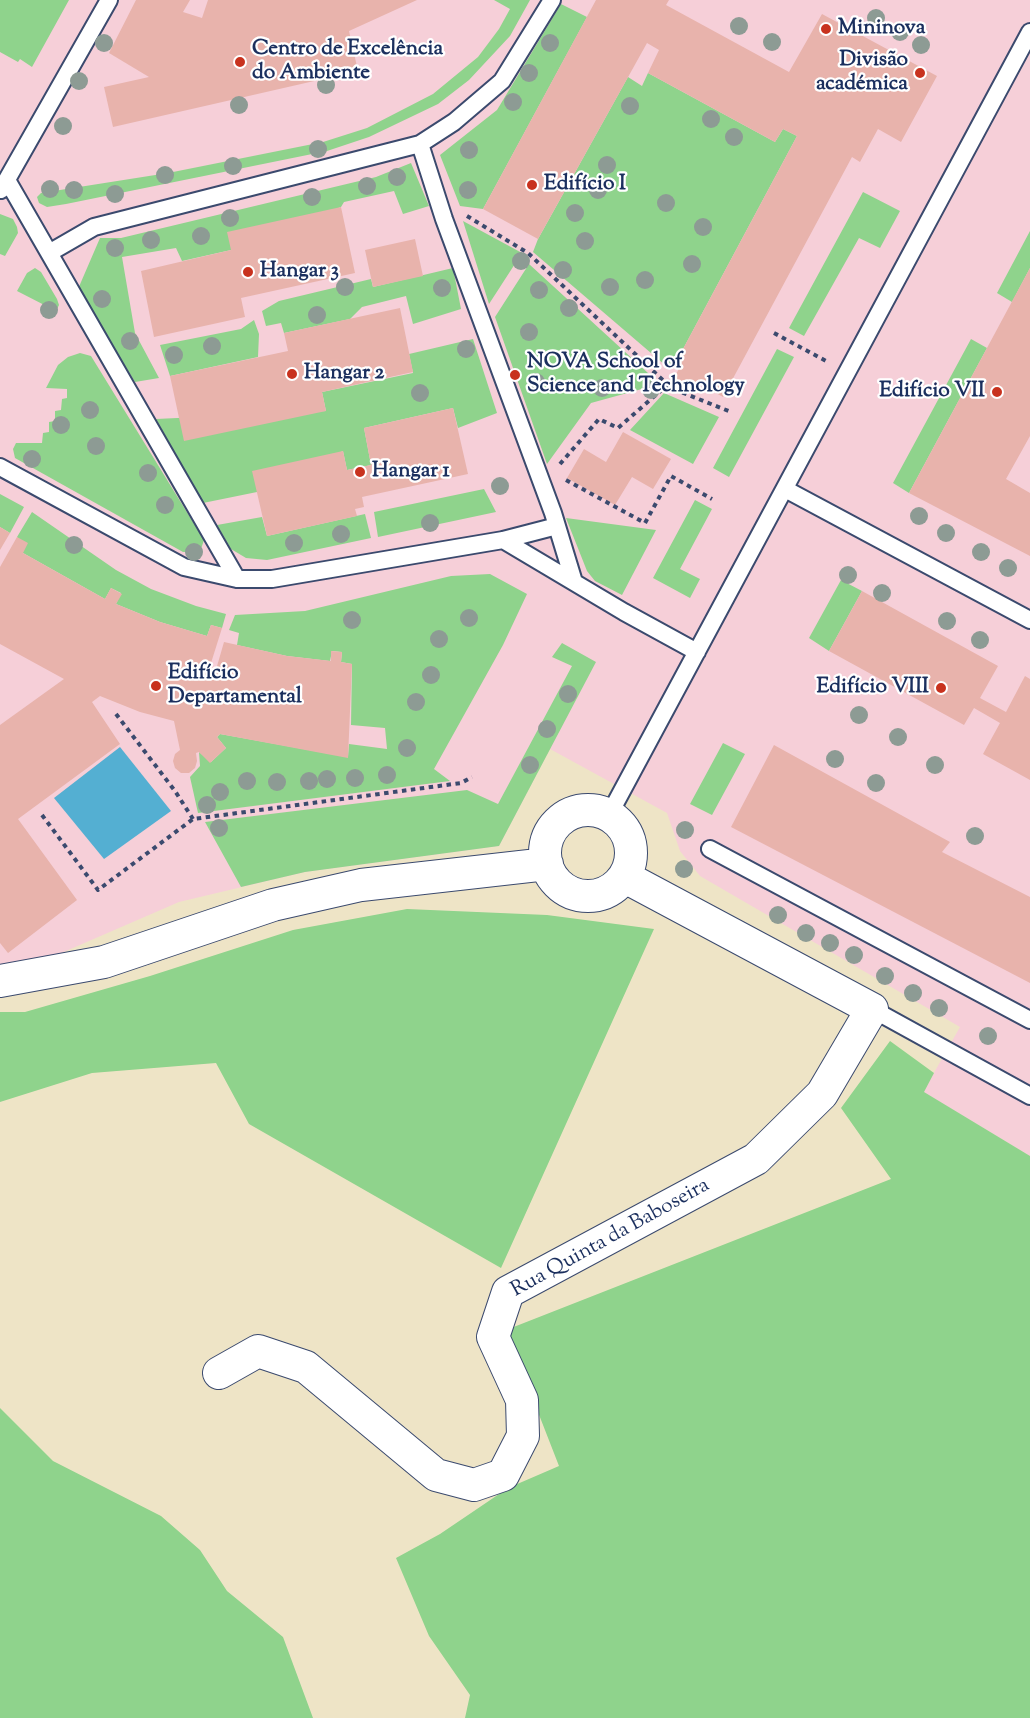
<!DOCTYPE html>
<html>
<head>
<meta charset="utf-8">
<style>
  body { margin:0 }
  canvas { display:block; background:#eee4c6 }
</style>
</head>
<body>
<canvas width="1030" height="1718"></canvas>
<script>
const context = document.querySelector('canvas').getContext('2d');
context.lineJoin = 'round';
function paint(path, color) { context.fillStyle = color; context.fill(path, 'evenodd'); }
const toPath = rows => new Path2D(rows.map(r => 'M' + r).join(''));
function trace(path, color, width, dash) { context.strokeStyle = color; context.lineWidth = width; context.lineCap = dash ? 'butt' : 'round'; context.setLineDash(dash || []); context.stroke(path); }
function drawText(font, color, halo, rows, align = 'center') {
  context.font = font + ' "Sorts Mill Goudy",serif'; context.lineWidth = 4.5; context.setLineDash([]); context.textBaseline = 'middle'; context.strokeStyle = halo; context.fillStyle = color; for (const [text, x, y, turn = 0] of rows) {
    context.save(); context.translate(x, y); context.rotate((+turn || 0) * Math.PI / 180); context.textAlign = isNaN(turn) ? turn : align; if (halo) context.strokeText(text, 0, 0); context.fillText(text, 0, 0); context.restore();
  }
}
paint(toPath([
  [0,0,1030,0,1030,1156,923,1092,960,1027,700,876,680,851,667,813,550,749,499,846,305,872,179,902,36,964,0,964]
]), '#f6cfd8');
paint(toPath([
  [0,0,69,0,32,67,20,59,18,62,0,52],
  [494,0,530,0,510,36,469,80,438,104,369,137,327,151,66,204,47,207,39,203,37,197,41,193,168,173,323,142,367,128,433,94,478,57,499,29,510,9],
  [561,4,587,17,483,209,460,206,440,155,497,110],
  [648,73,775,142,783,129,797,136,675,364,665,365,533,252,538,239,628,77,642,86],
  [411,163,429,206,403,214,394,191,344,202,341,207,231,250,182,261,176,248,122,257,135,333,159,378,135,382,78,289,100,238,121,238,376,177],
  [863,192,900,211,880,248,859,238,804,336,789,328],
  [0,214,13,219,17,227,18,233,5,256,0,254],
  [463,221,522,253,489,304],
  [1030,231,1030,268,1012,302,997,293],
  [529,264,660,384,591,403,547,464,495,317],
  [35,268,41,272,57,299,59,305,56,311,17,291,27,273],
  [453,268,461,309,413,324,406,296,362,307,350,319,284,333,281,323,266,326,262,311,279,301,371,279,373,287],
  [254,320,259,334,258,357,170,376,160,345,241,329],
  [473,339,497,413,458,428,453,408,364,428,371,465,347,470,343,451,257,492,203,503,156,419,326,411,322,392,413,373,409,354],
  [971,339,987,348,909,493,893,483],
  [777,349,794,357,729,477,713,468],
  [80,353,91,356,204,540,200,552,183,552,15,458,13,449,16,443,42,443,43,433,49,432,49,422,55,421,55,411,61,410,62,399,67,398,67,389,46,388,58,365,68,357],
  [664,393,719,417,693,464,630,430],
  [484,489,496,512,378,537,374,512],
  [0,494,24,507,10,533,0,527],
  [695,500,712,509,680,569,700,579,690,598,653,578],
  [32,512,116,570,151,589,196,606,226,614,222,628,211,625,207,636,160,622,116,604,121,593,111,588,105,599,23,553,17,537],
  [365,514,371,538,267,560,246,558,231,549,217,525,262,517,267,536],
  [566,518,656,530,622,595,595,581,587,571],
  [490,574,527,594,503,645,434,769,450,781,198,813,190,777,200,766,199,752,211,762,226,748,217,737,220,734,348,757,349,744,387,749,385,728,351,725,352,664,341,662,342,652,332,651,330,661,287,656,237,645,239,633,229,630,235,615,305,611,451,576],
  [841,580,862,591,829,651,809,638],
  [562,643,596,662,499,846,305,872,241,887,205,822,467,790,498,804,572,666,552,657],
  [723,743,745,754,712,815,690,804],
  [407,909,547,915,654,929,501,1268,249,1124,216,1063,92,1073,0,1102,0,1012,25,1012,150,976,293,930],
  [890,1041,934,1073,924,1092,1030,1156,1030,1718,465,1718,470,1695,429,1636,396,1558,440,1534,508,1488,559,1466,506,1330,891,1179,841,1108],
  [0,1408,53,1461,161,1516,200,1550,227,1591,283,1637,313,1718,0,1718]
]), '#8fd38c');
paint(toPath([
  [120,747,171,811,104,859,54,798]
]), '#54afd2');
paint(toPath([
  [136,0,190,0,183,12,202,18,208,0,417,0,349,31,358,71,113,127,104,87,149,77,109,53],
  [596,0,669,0,666,5,789,72,822,14,937,76,901,142,878,129,860,162,852,157,723,397,698,383,692,395,671,383,680,367,675,364,797,136,783,129,775,142,648,73,659,50,647,43,538,239,483,209],
  [341,207,355,273,241,298,245,317,154,337,141,271,231,250,227,232],
  [415,239,423,276,373,287,365,250],
  [1030,268,1030,436,1006,479,1030,493,1030,556,909,493],
  [400,308,413,372,322,392,326,411,184,441,170,376,288,351,284,333],
  [453,408,468,474,362,497,364,507,355,509,357,516,267,536,252,471,343,451,347,470,371,465,364,428],
  [623,432,671,459,653,489,632,477,615,505,567,478,584,449,606,462],
  [0,527,10,533,0,550],
  [17,537,28,543,23,553,105,599,111,588,122,594,116,604,160,622,207,636,211,625,222,628,206,679,213,680,224,642,287,656,331,661,331,651,342,652,341,662,352,664,348,758,220,734,217,737,226,748,210,763,199,752,196,753,197,761,195,768,189,773,181,773,175,768,173,761,175,754,180,750,174,721,140,712,100,696,92,702,120,744,18,819,77,900,8,953,0,943,0,725,64,679,0,644,0,567],
  [862,591,998,666,980,698,1006,712,1025,676,1030,679,1030,780,983,754,1000,723,974,708,964,725,829,651],
  [774,745,950,842,942,852,1030,897,1030,983,731,827]
]), '#e8b3ac');
const lane = toPath([
  [420,144,444,219,553,513,574,582],
  [7,180,237,579],
  [1,190,109,0],
  [49,253,94,227,420,144,454,122,502,81,552,0],
  [0,467,184,567,237,579,272,579,503,540,624,612,697,652],
  [785,489,1030,620],
  [503,540,557,526],
  [609,815,1030,32],
  [710,849,1030,1020],
  [872,1009,1030,1096]
]);
const street = toPath([
  '545 853a43 43 0 1 1 86 0a43 43 0 1 1-86 0Z',
  [0,981,104,962,273,905,361,885,547,864],
  [219,1373,258,1351,306,1367,436,1475,474,1485,503,1475,523,1436,522,1400,493,1337,508,1292,756,1159,822,1094,872,1009,625,877]
]);
trace(lane, '#3b4a6e', 20);
trace(street, '#3b4a6e', 34);
trace(toPath([
  [467,216,528,253,668,385,667,386],
  [774,333,828,362],
  [560,464,599,419,618,428,666,386,731,412],
  [566,480,645,523,671,476,712,499],
  [116,714,175,791,193,819],
  [42,815,98,890,193,819,461,783,472,777]
]), '#3b4a6e', 4, [4.5, 4.5]);
trace(lane, '#fff', 16);
trace(street, '#fff', 32);
context.fillStyle = '#8d9b94';
for (const [x, y] of [
  [876,18],
  [739,26],
  [900,32],
  [772,42],
  [104,43],
  [550,43],
  [921,45],
  [529,73],
  [79,81],
  [326,85],
  [513,102],
  [239,105],
  [630,106],
  [711,119],
  [63,126],
  [734,137],
  [318,149],
  [469,150],
  [607,165],
  [233,166],
  [165,175],
  [397,177],
  [367,186],
  [50,189],
  [74,190],
  [468,190],
  [598,190],
  [115,194],
  [312,197],
  [666,203],
  [575,213],
  [230,218],
  [703,227],
  [201,236],
  [151,240],
  [585,241],
  [115,248],
  [521,261],
  [692,264],
  [563,270],
  [645,280],
  [345,287],
  [610,287],
  [442,288],
  [539,290],
  [102,299],
  [569,308],
  [49,310],
  [317,315],
  [529,332],
  [130,341],
  [212,346],
  [466,349],
  [174,355],
  [536,382],
  [602,388],
  [651,390],
  [420,393],
  [90,410],
  [61,425],
  [96,446],
  [32,459],
  [148,473],
  [500,486],
  [165,505],
  [919,516],
  [430,523],
  [946,533],
  [341,534],
  [294,543],
  [74,545],
  [194,552],
  [981,552],
  [1008,568],
  [848,575],
  [882,593],
  [469,618],
  [352,620],
  [947,621],
  [439,639],
  [980,640],
  [431,675],
  [568,694],
  [416,702],
  [859,715],
  [547,729],
  [898,737],
  [407,748],
  [835,759],
  [530,765],
  [935,765],
  [387,775],
  [355,778],
  [327,779],
  [247,781],
  [309,781],
  [277,782],
  [876,783],
  [220,792],
  [207,805],
  [219,828],
  [685,830],
  [975,836],
  [684,869],
  [778,915],
  [806,933],
  [830,943],
  [854,955],
  [885,976],
  [913,993],
  [939,1008],
  [988,1036]
]) { context.beginPath(); context.arc(x, y, 9, 0, 2 * Math.PI); context.fill(); }
for (const [x, y, r, color] of [
  [826,29,6,"#c8321e"],
  [240,62,6,"#c8321e"],
  [920,73,6,"#c8321e"],
  [532,185,6,"#c8321e"],
  [248,272,6,"#c8321e"],
  [292,374,6,"#c8321e"],
  [515,375,6,"#c8321e"],
  [997,392,6,"#c8321e"],
  [360,472,6,"#c8321e"],
  [156,686,6,"#c8321e"],
  [941,688,6,"#c8321e"]
]) { const dot = new Path2D(); dot.arc(x, y, r, 0, 2 * Math.PI); context.fillStyle = color; context.fill(dot); trace(dot, '#fff', 2); }
drawText('bold 21px', '#1b2f5e', '#fff', [
  ["Mininova",838,29],
  ["Centro de Excelência",252,50],
  ["do Ambiente",252,74],
  ["Divisão",908,61,"right"],
  ["académica",908,85,"right"],
  ["Edifício I",544,185],
  ["Hangar 3",260,272],
  ["NOVA School of",527,363],
  ["Science and Technology",527,387],
  ["Hangar 2",304,374],
  ["Edifício VII",985,392,"right"],
  ["Hangar 1",372,472],
  ["Edifício",168,674],
  ["Departamental",168,698],
  ["Edifício VIII",929,688,"right"]
], 'left');
drawText('21px', '#1b2f5e', '#fff', [
  ["Rua Quinta da Baboseira",611,1239,-29]
]);
</script>
</body>
</html>
